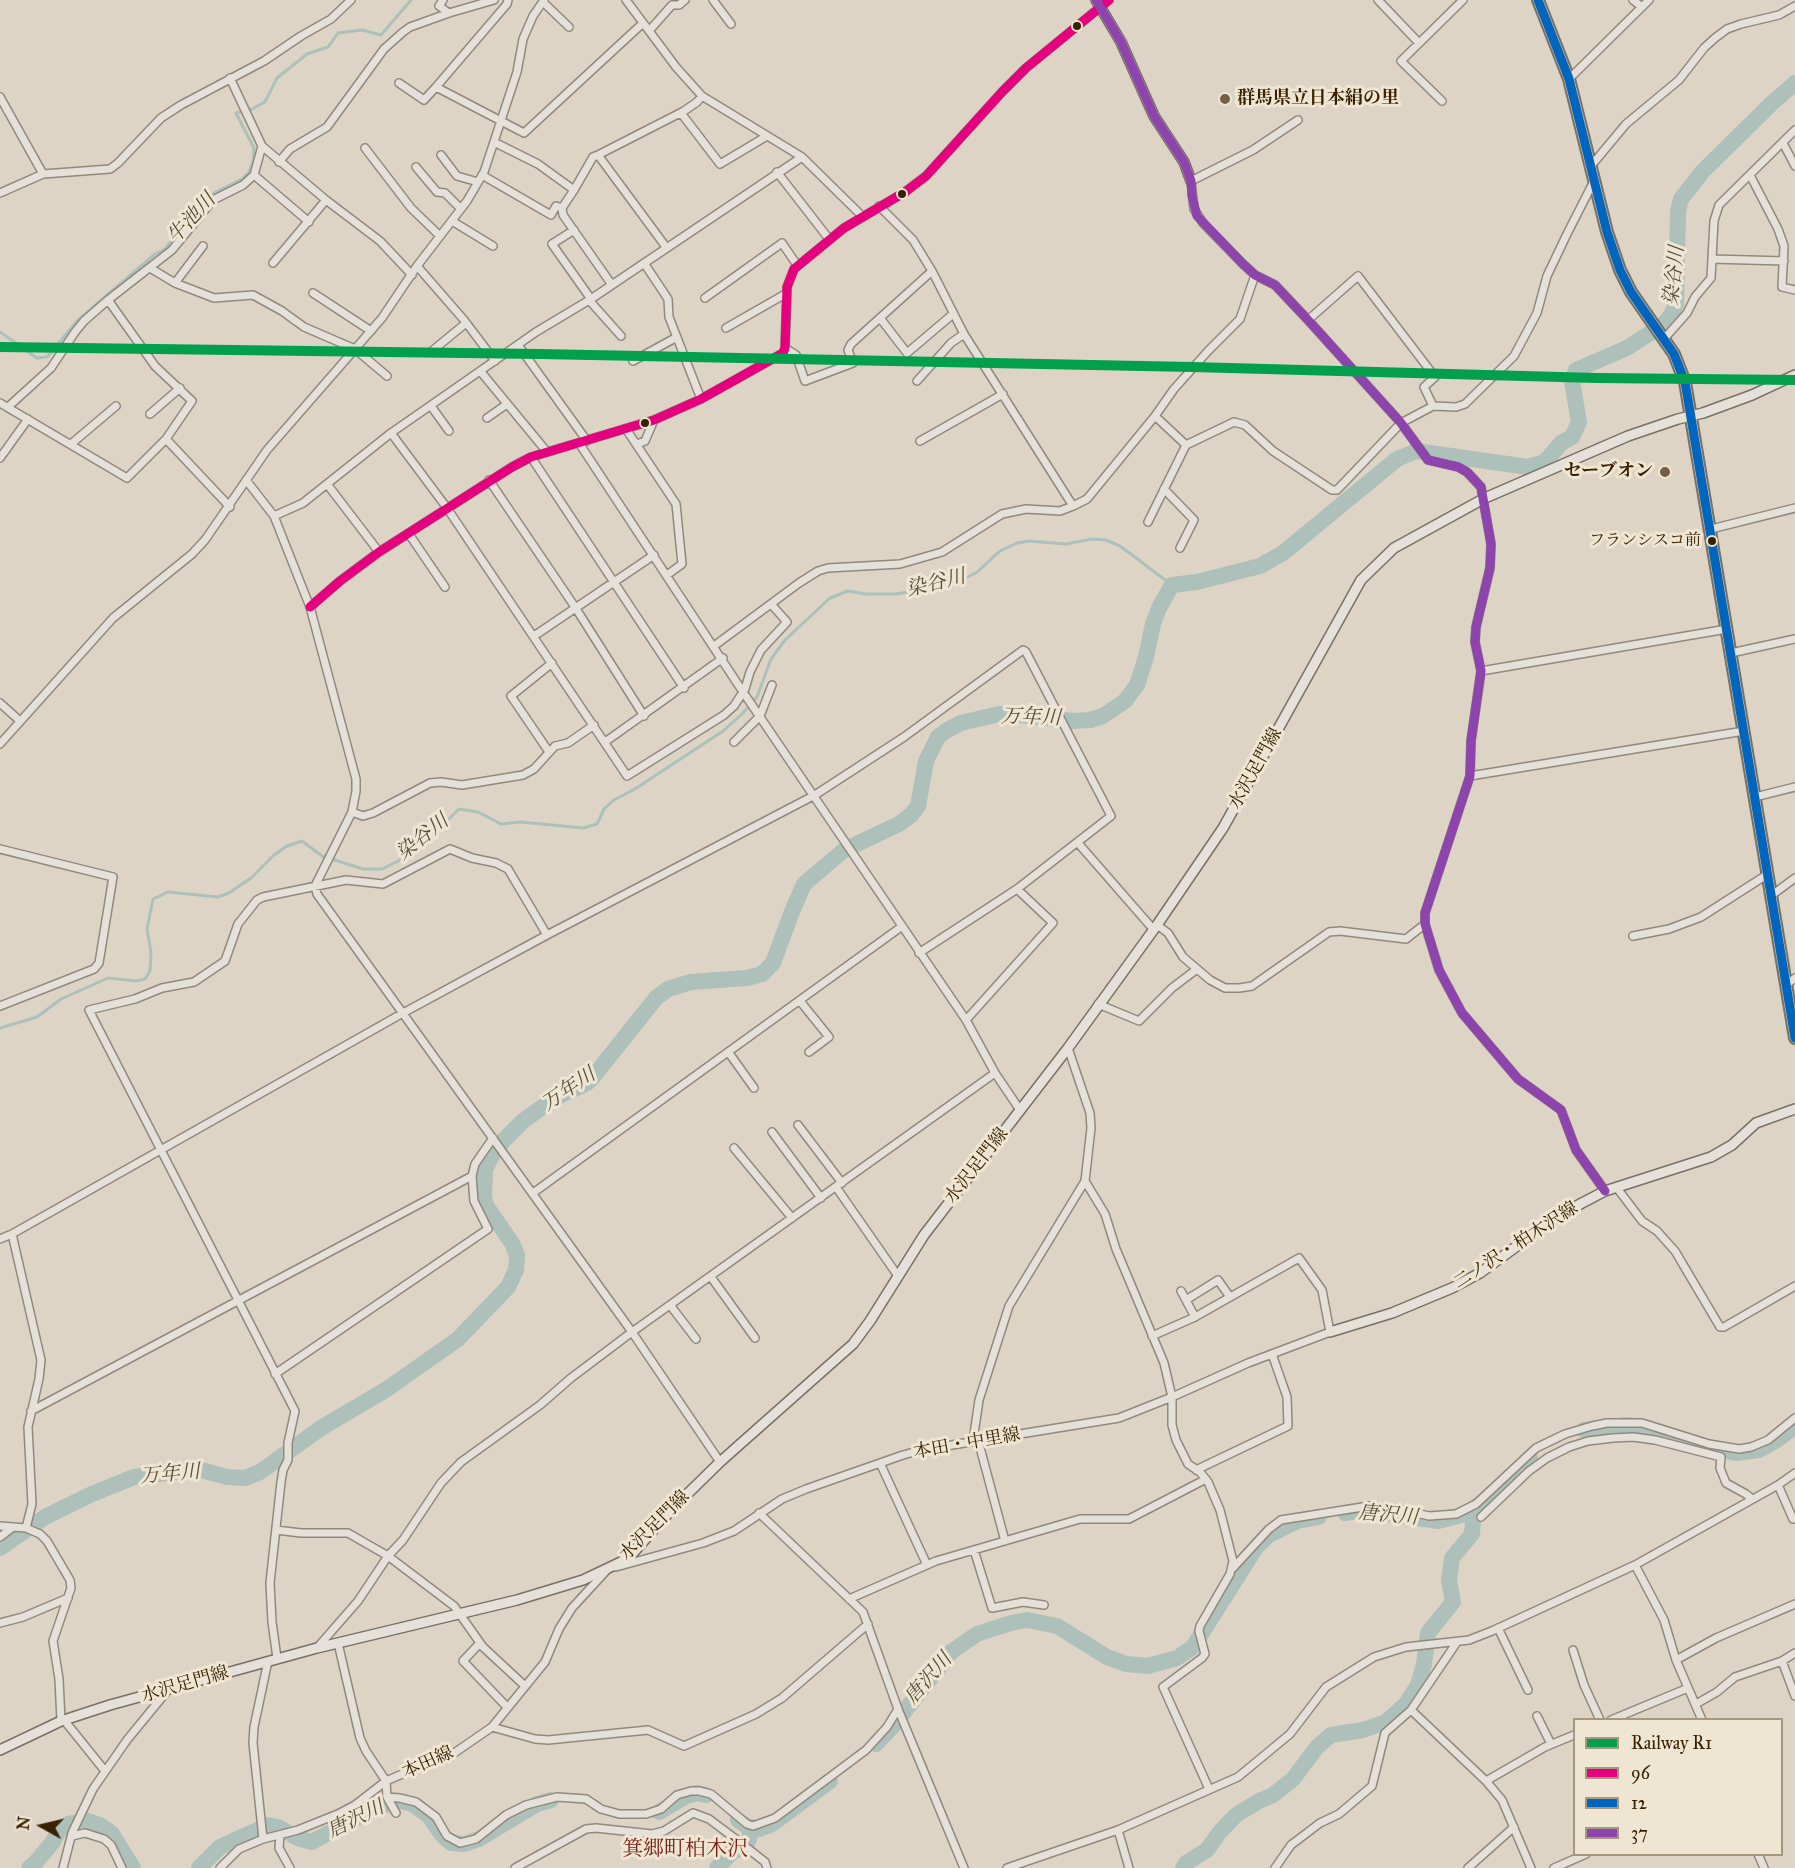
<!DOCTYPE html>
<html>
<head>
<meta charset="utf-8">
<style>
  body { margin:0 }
  #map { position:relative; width:1795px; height:1868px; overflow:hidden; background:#ddd4c5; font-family:"IM FELL Great Primer",serif }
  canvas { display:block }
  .legend { position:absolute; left:1573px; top:1718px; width:210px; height:138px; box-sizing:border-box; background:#efe5d3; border:2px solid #a6977f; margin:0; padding:8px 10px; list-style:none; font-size:18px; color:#382100 }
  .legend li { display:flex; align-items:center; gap:12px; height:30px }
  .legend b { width:30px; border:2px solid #a6977f }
  .north { position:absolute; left:12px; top:1796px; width:60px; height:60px; -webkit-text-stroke:4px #efe5d3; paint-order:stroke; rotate:278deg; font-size:16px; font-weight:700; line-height:24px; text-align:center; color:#382100 }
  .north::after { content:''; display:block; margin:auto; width:21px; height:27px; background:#382100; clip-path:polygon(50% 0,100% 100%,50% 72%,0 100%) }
</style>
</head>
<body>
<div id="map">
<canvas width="1795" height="1868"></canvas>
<ul class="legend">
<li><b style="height:8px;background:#039f4d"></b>Railway R1</li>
<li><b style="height:8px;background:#e5007d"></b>96</li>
<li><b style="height:8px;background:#0065bd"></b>12</li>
<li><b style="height:8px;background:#8e44ad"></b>37</li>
</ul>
<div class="north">N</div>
</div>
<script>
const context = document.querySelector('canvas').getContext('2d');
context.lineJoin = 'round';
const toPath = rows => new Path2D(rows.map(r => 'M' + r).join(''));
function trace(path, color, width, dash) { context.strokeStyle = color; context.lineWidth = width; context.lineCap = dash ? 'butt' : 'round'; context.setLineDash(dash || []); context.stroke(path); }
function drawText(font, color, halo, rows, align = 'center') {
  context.font = font + ' "IM FELL Great Primer","Noto Serif JP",serif'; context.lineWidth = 6; context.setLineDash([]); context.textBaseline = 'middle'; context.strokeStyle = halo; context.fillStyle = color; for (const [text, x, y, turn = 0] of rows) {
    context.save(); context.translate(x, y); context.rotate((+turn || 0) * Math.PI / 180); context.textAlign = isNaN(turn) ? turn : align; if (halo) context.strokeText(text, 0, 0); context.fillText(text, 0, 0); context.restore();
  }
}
trace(toPath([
  [0,332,37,358,47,357,77,321,155,254,165,249,192,213,210,195,242,179,249,172,253,162,254,148,236,113,252,109,265,102,277,78,307,54,328,47,338,33,362,30,381,35,411,0],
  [0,1028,37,1017,61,999,108,978,136,981,145,979,150,971,151,952,147,929,153,899,168,892,218,897,229,893,251,878,274,855,287,846,302,841,322,856,363,869,382,869,398,861,430,838,459,809,478,812,501,824,521,822,583,828,597,824,604,809,614,800,635,789,723,731,741,715,757,697,771,659,785,640,830,598,848,591,866,594,896,594,938,587,961,580,976,573,1000,551,1017,543,1029,541,1066,544,1092,539,1106,540,1120,546,1172,585]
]), '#adc0ba', 3);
trace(toPath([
  [1584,1430,1627,1425,1651,1429,1711,1448,1736,1453,1759,1450,1777,1440,1795,1426],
  [1345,1513,1364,1510,1438,1521,1465,1514,1486,1500,1530,1458],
  [0,1548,45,1517,92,1494,134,1477,198,1469,227,1477,245,1478,260,1472,321,1428,387,1389,458,1339,508,1287,516,1270,517,1255,512,1243,487,1207,484,1198,485,1170,491,1157,503,1141,523,1121,555,1098,587,1083,593,1077,656,998,668,989,691,982,747,978,762,974,773,963,791,914,804,884,844,850,899,824,911,815,918,806,926,761,938,737,947,730,961,723,999,714,1012,714,1073,721,1090,720,1103,716,1125,701,1137,685,1146,657,1153,624,1159,608,1172,585,1197,582,1260,566,1283,553,1397,459,1416,451,1528,467,1545,462,1561,443,1572,437,1579,422,1572,381,1576,370,1627,348,1664,324,1671,315,1676,304,1678,211,1681,199,1702,172,1772,103,1795,83],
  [876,1744,893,1726,951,1652,977,1634,1011,1623,1027,1620,1057,1626,1107,1657,1126,1664,1148,1666,1177,1658,1193,1647,1257,1546,1269,1535,1297,1521,1319,1517],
  [659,1812,686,1796,697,1793,706,1795],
  [738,1820,748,1827,759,1829,772,1824,830,1781],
  [29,1868,36,1862,52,1843,60,1829,68,1824,88,1821,100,1825,112,1834,133,1868],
  [199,1868,220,1847,268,1825,278,1827,300,1839,312,1842,377,1807,401,1801,413,1804,429,1816,442,1835,451,1843,464,1844,479,1839,537,1804,551,1800],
  [717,1868,731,1853,746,1845,749,1839,752,1827],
  [1183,1868,1186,1863,1207,1850,1219,1833,1236,1815,1259,1801,1273,1795,1293,1779,1317,1747,1331,1735,1363,1730,1386,1722,1406,1704,1418,1685,1424,1664,1428,1633,1453,1602,1449,1580,1452,1558,1472,1534,1474,1508]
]), '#adc0ba', 16);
const street = toPath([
  [443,0,439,6,449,13],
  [508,0,507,4,436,87,524,133,643,23],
  [626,0,676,67,702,96,802,157,863,217],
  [713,0,731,24],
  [1378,0,1419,43],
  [1633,0,1642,7],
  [543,2,569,27],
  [649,31,672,5,679,5,685,0],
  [230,78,262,146,326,200,380,241,412,275],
  [1569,79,1649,0],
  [399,83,424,100,436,87],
  [0,97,43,174],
  [1442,101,1401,61,1463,0],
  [681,113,720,164,767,136],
  [1298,120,1253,150,1191,181,1194,209,1203,223,1243,264,1255,275,1275,285,1308,320,1401,423,1428,460,1458,467,1467,472,1481,487,1491,544,1490,568,1476,627,1475,642,1481,671,1471,741,1470,776,1425,913,1425,924,1439,970,1462,1013,1518,1079,1561,1110,1576,1150,1605,1191],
  [494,142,538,164,574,190,593,157,598,155],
  [1783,143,1795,166],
  [365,148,411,208,440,236],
  [441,155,457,176,478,182],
  [279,162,290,149,327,127,384,49,403,32,410,27,449,13,494,0],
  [1591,166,1626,124,1679,80,1704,48,1715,38,1727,29,1741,24,1779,15,1795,6],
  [416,167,437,192,445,193,461,209],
  [777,172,829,239],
  [254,175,309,222],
  [482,175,551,215,556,206,562,208],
  [1750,175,1778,229,1784,246,1782,287,1795,290],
  [574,190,562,208,563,215,612,285],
  [0,193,43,174,110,169,118,163,161,118,181,105,264,61,301,36,331,19,351,0],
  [879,206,913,240,932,271,964,334,1073,506],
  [452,221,493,246],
  [574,230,552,244,591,299],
  [666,247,598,155,684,111,697,102,702,96],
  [1712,259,1784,261],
  [273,263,326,200],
  [644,263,668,299,669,317,701,399],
  [417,266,464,320,495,361],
  [150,268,175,283,214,298,253,295,282,311,304,327,355,349,387,376],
  [175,283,203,246],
  [313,293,371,331],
  [705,298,782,243,797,265],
  [589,300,621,336],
  [880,318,907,353,953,314],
  [1308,320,1358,276,1435,377,1424,387,1433,406],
  [726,328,787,293],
  [1664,339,1687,313,1695,297,1711,278,1714,221,1719,205,1795,130],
  [518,345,587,441],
  [785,348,796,355,805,381,853,363,848,350,851,344,932,271],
  [432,351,466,323],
  [633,361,677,337],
  [481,372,547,452],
  [917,381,951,343,964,334],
  [0,403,127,478,166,439,192,401,155,366,108,300],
  [431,406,449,431],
  [8,407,51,368,75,332,84,321,108,300,172,250,213,200,243,185,254,175,262,146],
  [150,414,180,388],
  [1155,416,1174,389,1208,351,1240,319,1255,275],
  [487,418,507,404],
  [626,429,676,504,682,564,667,575],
  [391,433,447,508,627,776,724,715,734,706,745,689,750,672,761,650,787,622,771,604],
  [166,439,230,507],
  [920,441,1003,394],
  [579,443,743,692,966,1020,995,1073,1020,1110],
  [71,444,116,406],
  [637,444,645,441,654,420],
  [531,457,684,688],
  [0,458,28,419],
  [246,480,274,516,310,607,356,779,356,791,352,812,315,886,317,894,632,1332,720,1462],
  [489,480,575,607,644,716],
  [327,484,379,552],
  [1164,489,1194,520,1180,548],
  [274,516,303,503,391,433,536,332,591,299,802,157],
  [1148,522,1186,445],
  [1711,529,1795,508],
  [409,534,445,587],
  [310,607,340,581,379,552,512,467,531,457,654,420,701,399,783,353,785,348,787,287,794,269,844,228,905,192,926,176,1002,92,1026,68,1109,0],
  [534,636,654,555],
  [714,646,799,583,818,571,828,568,900,564,942,552,1002,514,1026,509,1060,511,1073,506,1087,499,1155,416,1186,445,1234,422,1245,425,1273,451,1332,490,1337,490,1401,423,1433,406,1456,407,1465,404,1514,356,1537,313,1547,276,1567,234,1594,181],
  [1731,653,1795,639],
  [1481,671,1727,629],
  [0,703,20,721],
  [605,742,723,658],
  [734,742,760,716,772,685],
  [0,744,113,618,192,554,205,540,267,450,382,318,417,266,467,201,484,172,517,72,523,39,533,16,544,0],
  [549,752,511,696,552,663],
  [1470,776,1744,731],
  [1755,797,1795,787],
  [352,812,363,816,373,813,430,783,441,782,462,785,523,775,534,769,555,746,568,743,594,725],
  [1078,843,1153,929],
  [0,849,113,877,99,963,94,969,0,1006],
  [1772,895,1795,878],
  [1157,925,1168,933,1183,957,1210,980,1225,988,1239,988,1252,986,1329,932,1340,931,1406,939,1425,924],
  [1633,936,1669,929,1701,917,1768,874],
  [1786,985,1795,978],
  [800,1001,829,1037,809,1052],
  [1098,1004,1139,1021,1172,988,1197,969],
  [966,1020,1053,923,1017,889],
  [1068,1048,1090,1113,1091,1128,1085,1181,1105,1214,1116,1249,1164,1363,1172,1397,1172,1425,1176,1440,1188,1464,1200,1472,1208,1482,1220,1510,1233,1561,1230,1574,1200,1626,1199,1631,1205,1654,1202,1658,1163,1687,1209,1789],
  [729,1053,754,1088],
  [798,1125,842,1183],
  [772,1132,821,1198],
  [734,1148,792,1218],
  [836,1187,898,1276],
  [1617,1188,1642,1221,1657,1231,1675,1251,1720,1327,1724,1327,1795,1286],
  [533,1193,901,927],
  [12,1234,41,1360,39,1379,28,1427,32,1504,26,1528],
  [0,1239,12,1234,403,1013,547,935,815,795,904,737,1023,650,1026,652,1111,816,1017,889,919,953],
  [711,1277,755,1338],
  [1181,1291,1195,1317],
  [1186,1300,1218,1280,1230,1297],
  [670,1305,696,1339],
  [275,1374,488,1229,474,1201,472,1176,475,1164,493,1138],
  [31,1411,472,1176],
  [978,1440,1005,1541],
  [973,1441,979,1400,1009,1306,1085,1181],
  [880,1463,927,1565],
  [1196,1470,1288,1426,1287,1397,1272,1354],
  [1778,1485,1793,1519,1795,1519],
  [759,1513,863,1612,898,1709,964,1868],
  [1481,1517,1529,1471,1547,1458,1569,1447,1588,1441,1613,1438,1633,1437,1655,1440,1721,1457,1720,1468,1726,1483,1746,1494,1752,1499],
  [0,1526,26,1528,40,1534,47,1541,70,1580,71,1588,53,1641,59,1679,61,1721],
  [276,1530,301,1533,348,1533,388,1556,454,1606,483,1647,525,1686],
  [0,1537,13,1527],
  [974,1550,992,1608,1023,1602,1044,1605],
  [1635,1565,1664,1620,1676,1660,1702,1720],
  [616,1567,703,1543,734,1531,782,1499,806,1489,903,1455,921,1450,1119,1418,1172,1397,1248,1363,1330,1332,1322,1290,1299,1258,1195,1317,1152,1336],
  [1233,1568,1269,1529,1281,1520,1369,1506,1394,1508,1429,1516,1456,1514,1476,1504,1536,1448,1565,1434,1592,1426,1607,1423,1642,1423,1709,1444,1739,1449,1751,1447,1768,1440,1795,1418],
  [849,1599,936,1561,1080,1519,1129,1519,1206,1479],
  [0,1623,23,1617,68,1598],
  [1498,1628,1528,1690],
  [338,1643,360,1738,366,1751,386,1781,387,1797,396,1813],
  [480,1643,463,1661,507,1707],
  [317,1648,358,1601,388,1556,403,1540,441,1483,461,1462,540,1405,571,1378,632,1332,995,1073],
  [1573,1650,1584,1685,1600,1720],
  [277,1658,272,1622,270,1583,281,1482,283,1470,288,1460,288,1443,295,1411,89,1010,135,999,162,988,194,982,225,961,238,924,257,900,263,897,346,880,383,884,450,849,472,858,496,863,508,869,547,935],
  [1676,1660,1716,1638,1795,1604],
  [1782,1661,1795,1696],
  [1696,1704,1717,1692,1735,1677,1782,1661,1795,1653],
  [1411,1710,1486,1781,1502,1800,1531,1868],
  [1537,1716,1551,1744],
  [64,1720,105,1771],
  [1611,1720,1688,1688],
  [492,1727,535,1739,548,1740,648,1730,684,1746,756,1714,782,1698,868,1624],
  [1486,1781,1545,1747,1574,1735],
  [387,1797,399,1798,416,1802,436,1817,447,1836,460,1843,476,1839,506,1815,526,1805,557,1797,586,1799,601,1809,619,1814,646,1814,661,1809,677,1795,691,1791,699,1791,711,1794,747,1824,753,1826,775,1818,866,1750,887,1727,898,1709],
  [1118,1830,1129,1868],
  [280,1835,279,1848,290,1868],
  [72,1836,85,1833,104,1839,111,1845,122,1868],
  [263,1839,253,1743,254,1727,268,1661],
  [1758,1854,1764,1868],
  [63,1868,72,1833,93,1789,127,1740,168,1690],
  [220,1868,239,1849,263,1839,298,1830,338,1814,355,1805,386,1781,421,1766,447,1758,492,1727,545,1662,559,1629,572,1608,606,1571],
  [515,1868,586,1829,596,1828,652,1834,664,1831,693,1813,709,1819,737,1840,765,1862,767,1868],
  [1007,1868,1118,1830,1238,1777,1290,1734,1326,1687,1374,1657,1406,1647,1469,1640,1492,1631,1635,1565,1778,1485,1795,1473],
  [1275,1868,1291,1845,1320,1823,1339,1814,1372,1786,1385,1733,1411,1710,1457,1642],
  [1468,1868,1514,1827],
  [1554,1868,1586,1854]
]);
const secondary = toPath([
  [1096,0,1121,42,1154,116,1184,162,1191,181],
  [1330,1332,1392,1313,1452,1288,1480,1273,1554,1219,1582,1203,1605,1191,1711,1157,1732,1145,1756,1123,1795,1109],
  [0,1750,61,1721,110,1705,317,1648,517,1600,583,1580,621,1562,633,1553,673,1508,720,1462,853,1344,870,1321,924,1235,1068,1048,1157,925,1223,828,1361,580,1394,548,1485,498,1628,436,1678,419,1703,413,1752,395,1795,375]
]);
const primary = toPath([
  [1538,0,1569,79,1607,232,1620,270,1631,292,1674,354,1685,382,1795,1038]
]);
trace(street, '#91897c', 10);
trace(secondary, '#787063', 12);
trace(primary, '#787063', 14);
trace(street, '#e5e0d9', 7);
trace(secondary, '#e5e0d9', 9);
trace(primary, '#d9d1c4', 10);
trace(toPath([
  [310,607,340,581,379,552,512,467,531,457,654,420,701,399,783,353,785,348,787,287,794,269,844,228,905,192,926,176,1002,92,1026,68,1109,0]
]), '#e5007d', 9);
trace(toPath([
  [1538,0,1569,79,1607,232,1620,270,1631,292,1674,354,1685,382,1795,1038]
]), '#0065bd', 9);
trace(toPath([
  [1096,0,1121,42,1154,116,1184,162,1191,181,1192,196,1197,216,1243,264,1255,275,1275,285,1308,320,1401,423,1428,460,1458,467,1467,472,1481,487,1491,544,1490,568,1476,627,1475,642,1481,671,1471,741,1470,776,1425,913,1425,924,1439,970,1462,1013,1518,1079,1561,1110,1576,1150,1605,1191]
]), '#8e44ad', 9);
trace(toPath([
  [0,347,540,354,1192,367,1597,378,1795,380]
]), '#039f4d', 10);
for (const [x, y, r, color] of [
  [1077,26,5,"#382100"],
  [1225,99,6,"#726045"],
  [902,194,5,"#382100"],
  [645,423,5,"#382100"],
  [1665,472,6,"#726045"],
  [1712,541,5,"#382100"]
]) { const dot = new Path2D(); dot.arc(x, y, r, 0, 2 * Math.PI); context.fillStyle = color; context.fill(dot); trace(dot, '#efe5d3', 2); }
drawText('16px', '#382100', '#efe5d3', [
  ["フランシスコ前",1701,541]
], 'right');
drawText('bold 18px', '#382100', '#efe5d3', [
  ["群馬県立日本絹の里",1237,99],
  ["セーブオン",1653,472,"right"]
], 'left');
drawText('18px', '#382100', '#efe5d3', [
  ["水沢足門線",1256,769,-61],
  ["水沢足門線",977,1166,-52],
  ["二ノ沢・柏木沢線",1516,1246,-33],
  ["本田・中里線",967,1444,-10],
  ["水沢足門線",655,1526,-45],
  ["水沢足門線",185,1685,-16],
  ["本田線",428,1763,-24]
]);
drawText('italic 20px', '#554e37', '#efe5d3', [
  ["牛池川",192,219,-48],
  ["染谷川",1675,276,-84],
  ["染谷川",936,584,-14],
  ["万年川",1031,718,2],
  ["染谷川",423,838,-39],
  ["万年川",569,1090,-34],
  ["万年川",170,1475,-5],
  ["唐沢川",1388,1516,5],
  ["唐沢川",929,1679,-49],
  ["唐沢川",356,1820,-26]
]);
drawText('21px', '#7a1f14', '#efe5d3', [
  ["箕郷町柏木沢",685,1850]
]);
</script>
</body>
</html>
